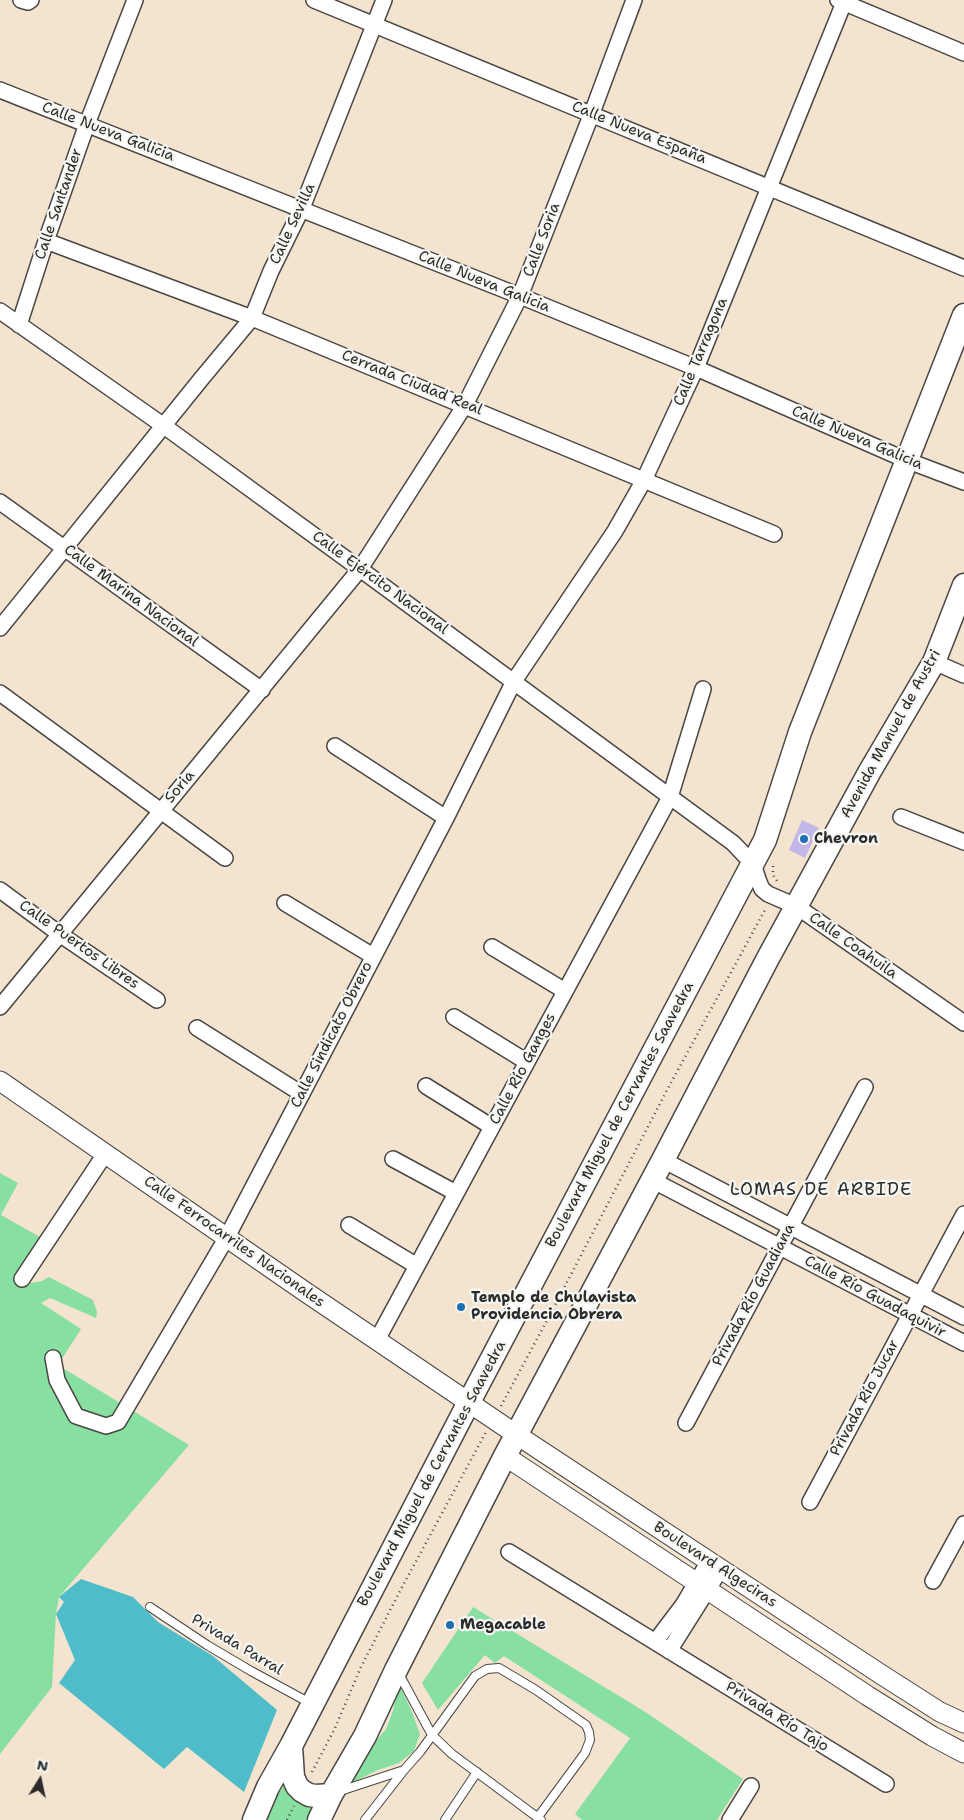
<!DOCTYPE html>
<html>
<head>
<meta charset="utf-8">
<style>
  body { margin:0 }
  #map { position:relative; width:964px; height:1820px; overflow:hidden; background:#f4e4cf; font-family:"Shantell Sans",sans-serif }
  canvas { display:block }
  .north { position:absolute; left:15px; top:1755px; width:50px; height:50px; -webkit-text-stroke:4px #f6f6f2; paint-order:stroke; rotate:10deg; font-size:14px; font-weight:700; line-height:20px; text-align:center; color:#2b2b2b }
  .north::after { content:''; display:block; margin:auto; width:18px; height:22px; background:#2b2b2b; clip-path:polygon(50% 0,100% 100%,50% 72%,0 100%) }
</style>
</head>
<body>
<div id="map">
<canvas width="964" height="1820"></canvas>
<div class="north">N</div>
</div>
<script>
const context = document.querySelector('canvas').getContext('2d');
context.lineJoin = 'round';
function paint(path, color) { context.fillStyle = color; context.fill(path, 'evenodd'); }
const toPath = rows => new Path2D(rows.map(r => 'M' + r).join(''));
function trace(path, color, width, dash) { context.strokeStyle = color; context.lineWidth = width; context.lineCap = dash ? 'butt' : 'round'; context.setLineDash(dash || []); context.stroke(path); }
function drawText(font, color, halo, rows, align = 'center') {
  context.font = font + ' "Shantell Sans",sans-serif'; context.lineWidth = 4.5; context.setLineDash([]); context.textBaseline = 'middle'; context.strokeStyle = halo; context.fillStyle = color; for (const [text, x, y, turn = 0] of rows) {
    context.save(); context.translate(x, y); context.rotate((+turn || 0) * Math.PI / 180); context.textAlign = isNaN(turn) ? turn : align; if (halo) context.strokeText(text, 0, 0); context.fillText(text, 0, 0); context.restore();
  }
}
paint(toPath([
  [0,1173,18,1183,1,1215,40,1237,19,1273,25,1284,42,1281,49,1277,93,1300,97,1312,96,1318,50,1298,41,1303,81,1329,58,1365,189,1445,59,1597,56,1614,52,1687,0,1754],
  [473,1607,647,1713,743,1779,717,1820,582,1820,575,1814,630,1738,504,1656,495,1663,485,1655,438,1710,422,1683],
  [400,1686,412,1712,420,1734,414,1751,399,1763,378,1770,353,1782,360,1759,386,1729,393,1711,396,1697],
  [291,1775,318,1799,310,1820,264,1820,266,1812]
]), '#88dfa2');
paint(toPath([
  [81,1579,133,1597,158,1622,213,1656,277,1710,244,1792,187,1747,164,1769,59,1683,75,1660,56,1614,64,1602,59,1597]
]), '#4fbcc9');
paint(toPath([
  [802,820,819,828,805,858,789,850]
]), '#c2b8e8');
const service = toPath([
  [150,1607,207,1645,251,1671,310,1703],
  [399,1674,432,1735,452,1754,541,1820],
  [340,1791,404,1770,420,1752,475,1676,487,1669,499,1668,536,1690,586,1725,589,1732,590,1740,585,1753,538,1817],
  [365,1820,404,1770],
  [445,1820,477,1772]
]);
const minor = toPath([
  [21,0,28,2,31,0],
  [314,0,964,268],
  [838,0,964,53],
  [0,90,520,296,696,368,906,460,964,482],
  [46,241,252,318,774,534],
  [0,311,164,426,360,569,733,843,753,864,759,882,762,889,768,894,796,906,964,1023],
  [19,325,46,241,87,124,135,0],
  [0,502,262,690],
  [0,628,202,378,252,318,271,271,302,208,384,0],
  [934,662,964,675],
  [0,693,225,858],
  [335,746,446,818],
  [901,817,964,842],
  [0,890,61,935,157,1000],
  [285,903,373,956],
  [492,947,565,991],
  [0,1007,360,569,465,405,520,296,592,113,634,0],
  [454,1017,527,1062],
  [197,1028,302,1094],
  [426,1086,492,1127],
  [393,1159,456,1193],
  [663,1160,964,1317],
  [652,1180,964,1343],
  [349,1225,417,1266],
  [22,1279,105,1154],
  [377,1340,670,797,703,689],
  [53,1358,57,1380,76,1416,106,1426,118,1422,227,1237,446,818,514,681,615,531,644,480,696,368,845,0],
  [686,1423,865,1087],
  [810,1502,964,1214],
  [509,1552,886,1784],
  [933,1581,964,1524],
  [655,1642,683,1605,709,1561],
  [669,1651,720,1570],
  [730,1820,751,1786]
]);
const tertiary = toPath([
  [0,1081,304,1291,517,1435,882,1675,940,1712,964,1723],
  [505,1456,868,1696,932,1736,964,1753]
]);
const secondary = toPath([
  [291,1746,293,1777,297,1786,302,1791,309,1795,316,1796,331,1795],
  [254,1820,268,1787,291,1746,469,1402,765,840,800,732,964,315],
  [319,1820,331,1795,365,1736,396,1670,505,1456,663,1160,767,960,870,771,934,662,964,585]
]);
trace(service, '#494744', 10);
trace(minor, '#494744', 18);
trace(tertiary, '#494744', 21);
trace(secondary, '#494744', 25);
trace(toPath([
  [773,866,773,875,777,881],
  [501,1406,552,1311,666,1092,766,908],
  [312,1772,335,1728,361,1667,401,1589,486,1432],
  [287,1820,294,1806]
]), '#494744', 2.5, [1, 4]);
trace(service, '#fff', 8);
trace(minor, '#fff', 15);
trace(tertiary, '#fff', 19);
trace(secondary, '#fff', 22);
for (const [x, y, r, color] of [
  [804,839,5,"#1f6fb2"],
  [461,1307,5,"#1f6fb2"],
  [450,1625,5,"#1f6fb2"]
]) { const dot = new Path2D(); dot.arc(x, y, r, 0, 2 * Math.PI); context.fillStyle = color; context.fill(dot); trace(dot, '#f6f6f2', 2); }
drawText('15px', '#2b2b2b', '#f6f6f2', [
  ["Calle Nueva Galicia",108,132,21],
  ["Calle Nueva España",639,133,22],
  ["Calle Santander",59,204,-71],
  ["Calle Sevilla",293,224,-65],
  ["Calle Soria",542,240,-69],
  ["Calle Nueva Galicia",484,282,22],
  ["Calle Tarragona",701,352,-67],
  ["Cerrada Ciudad Real",412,383,22],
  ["Calle Nueva Galicia",857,438,23],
  ["Calle Ejército Nacional",380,583,36],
  ["Calle Marina Nacional",131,596,36],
  ["Avenida Manuel de Austri",891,734,-61],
  ["Soria",180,787,-50],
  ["Calle Puertos Libres",79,945,35],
  ["Calle Coahuila",853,946,35],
  ["Calle Sindicato Obrero",332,1035,-63],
  ["Calle Río Ganges",523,1069,-62],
  ["Boulevard Miguel de Cervantes Saavedra",620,1115,-62],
  ["Calle Ferrocarriles Nacionales",234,1242,35],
  ["Privada Río Guadiana",754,1295,-62],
  ["Calle Río Guadaquivir",875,1297,28],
  ["Privada Río Jucar",865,1398,-62],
  ["Boulevard Miguel de Cervantes Saavedra",432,1474,-62],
  ["Boulevard Algeciras",715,1565,33],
  ["Privada Parral",237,1645,31],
  ["Privada Río Tajo",777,1717,32]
]);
drawText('bold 15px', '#2b2b2b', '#f6f6f2', [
  ["Chevron",814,839],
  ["Templo de Chulavista",471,1298],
  ["Providencia Obrera",471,1315],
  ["Megacable",460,1625]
], 'left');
context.letterSpacing = '1px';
drawText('18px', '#2b2b2b', '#f6f6f2', [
  ["LOMAS DE ARBIDE",821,1190]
]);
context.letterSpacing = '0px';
</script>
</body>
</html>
